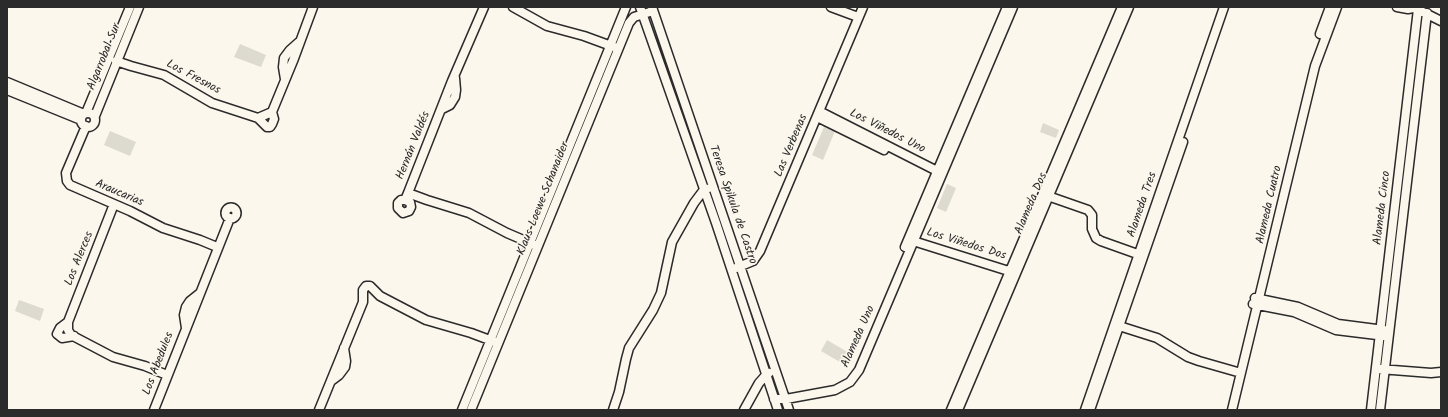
<!DOCTYPE html>
<html>
<head>
<meta charset="utf-8">
<style>
  body { margin:0 }
  #map { position:relative; width:1448px; height:417px; overflow:hidden; background:#fbf7ec; font-family:Kalam,sans-serif }
  canvas { display:block }
  .frame { position:absolute; inset:0; border:8px solid #2b2b2b; pointer-events:none }
</style>
</head>
<body>
<div id="map">
<canvas width="1448" height="417"></canvas>
<div class="frame"></div>
</div>
<script>
const context = document.querySelector('canvas').getContext('2d');
context.lineJoin = 'round';
function paint(path, color) { context.fillStyle = color; context.fill(path, 'evenodd'); }
const toPath = rows => new Path2D(rows.map(r => 'M' + r).join(''));
function trace(path, color, width, dash) { context.strokeStyle = color; context.lineWidth = width; context.lineCap = dash ? 'butt' : 'round'; context.setLineDash(dash || []); context.stroke(path); }
function drawText(font, color, halo, rows, align = 'center') {
  context.font = font + ' Kalam,sans-serif'; context.lineWidth = 3.5; context.setLineDash([]); context.textBaseline = 'middle'; context.strokeStyle = halo; context.fillStyle = color; for (const [text, x, y, turn = 0] of rows) {
    context.save(); context.translate(x, y); context.rotate((+turn || 0) * Math.PI / 180); context.textAlign = isNaN(turn) ? turn : align; if (halo) context.strokeText(text, 0, 0); context.fillText(text, 0, 0); context.restore();
  }
}
paint(toPath([
  [240,44,266,55,261,67,234,57],
  [1043,123,1059,130,1056,138,1040,132],
  [824,127,835,131,823,160,812,155],
  [110,131,136,142,130,156,104,145],
  [947,184,956,188,946,212,937,208],
  [19,300,44,309,40,321,15,311],
  [827,340,851,354,845,365,821,351]
]), '#dddad0');
const minor = toPath([
  [513,7,547,26,584,36,614,47],
  [640,7,716,223,778,410],
  [652,7,789,410],
  [831,7,858,17],
  [1397,7,1408,9,1413,8],
  [1413,7,1441,21],
  [1320,34,1330,7],
  [116,61,131,66,164,75,212,103,258,118,267,127,270,127,272,124,274,119,272,112],
  [285,79,283,67,284,58,290,50,299,42],
  [7,82,84,114],
  [7,90,81,120],
  [442,109,450,105,455,97,456,90,455,78],
  [819,111,941,173],
  '81 120a7 7 0 1 1 14 0a7 7 0 1 1-14 0Z',
  [86,113,130,7],
  [95,116,139,7],
  [817,117,884,150],
  [258,118,272,112,293,61,313,7],
  [86,126,66,173,67,181,70,185,130,211,163,228,200,240,217,247],
  [408,193,427,200,469,213,507,233,535,245],
  [1045,195,1088,210,1092,215,1092,229,1096,238,1101,241,1143,256],
  [405,200,410,202,411,207,409,211,403,213,398,208,398,203,401,200,405,200,408,193,452,81,484,7],
  [114,204,68,322,68,330,71,335,113,357,145,366,167,375],
  '225.5 213a5.5 5.5 0 1 1 11 0a5.5 5.5 0 1 1-11 0Z',
  [910,240,1015,273],
  [905,247,1007,7],
  [736,268,753,261,760,251,863,7],
  [1255,298,1298,307,1338,324,1384,330],
  [1253,304,1294,312,1336,330,1385,336],
  [68,322,60,328,57,334,62,338,74,336],
  [1116,325,1157,338,1188,357,1199,361,1241,373],
  [186,328,184,315,186,307,190,301,200,293],
  [1380,369,1431,373,1441,372],
  [331,381,339,375,345,367,346,361,344,348],
  [774,399,786,399,835,390,850,382,859,370,1013,7],
  [154,410,230,218],
  [319,410,363,302,363,290,366,286,370,286,380,296,426,320,471,333,495,342],
  [462,410,626,7],
  [471,410,629,23,634,17,653,11],
  [613,410,619,392,626,359,629,348,653,310,661,293,672,242,694,203,703,191,707,189],
  [744,410,759,383,766,375,769,373],
  [951,410,1122,7],
  [958,410,1129,7],
  [1085,410,1224,7],
  [1090,410,1183,142],
  [1232,410,1315,66,1337,7],
  [1371,410,1418,9],
  [1380,410,1427,13]
]);
trace(minor, '#2b2b2b', 11);
trace(minor, '#fbf7ec', 8);
drawText('12px', '#2b2b2b', '#fbf7ec', [
  ["Algarrobal Sur",105,57,-68],
  ["Los Fresnos",193,78,28],
  ["Los Viñedos Uno",887,132,27],
  ["Hernán Valdés",414,146,-68],
  ["Las Verbenas",792,146,-67],
  ["Araucarias",119,194,23],
  ["Klaus Loewe Schanaider",544,199,-68],
  ["Alameda Dos",1032,204,-67],
  ["Teresa Spikula de Castro",732,205,71],
  ["Alameda Tres",1143,205,-71],
  ["Alameda Cuatro",1270,205,-77],
  ["Alameda Cinco",1383,208,-83],
  ["Los Viñedos Dos",966,245,17],
  ["Los Alerces",80,259,-68],
  ["Alameda Uno",859,337,-66],
  ["Los Abedules",159,364,-69]
]);
</script>
</body>
</html>
